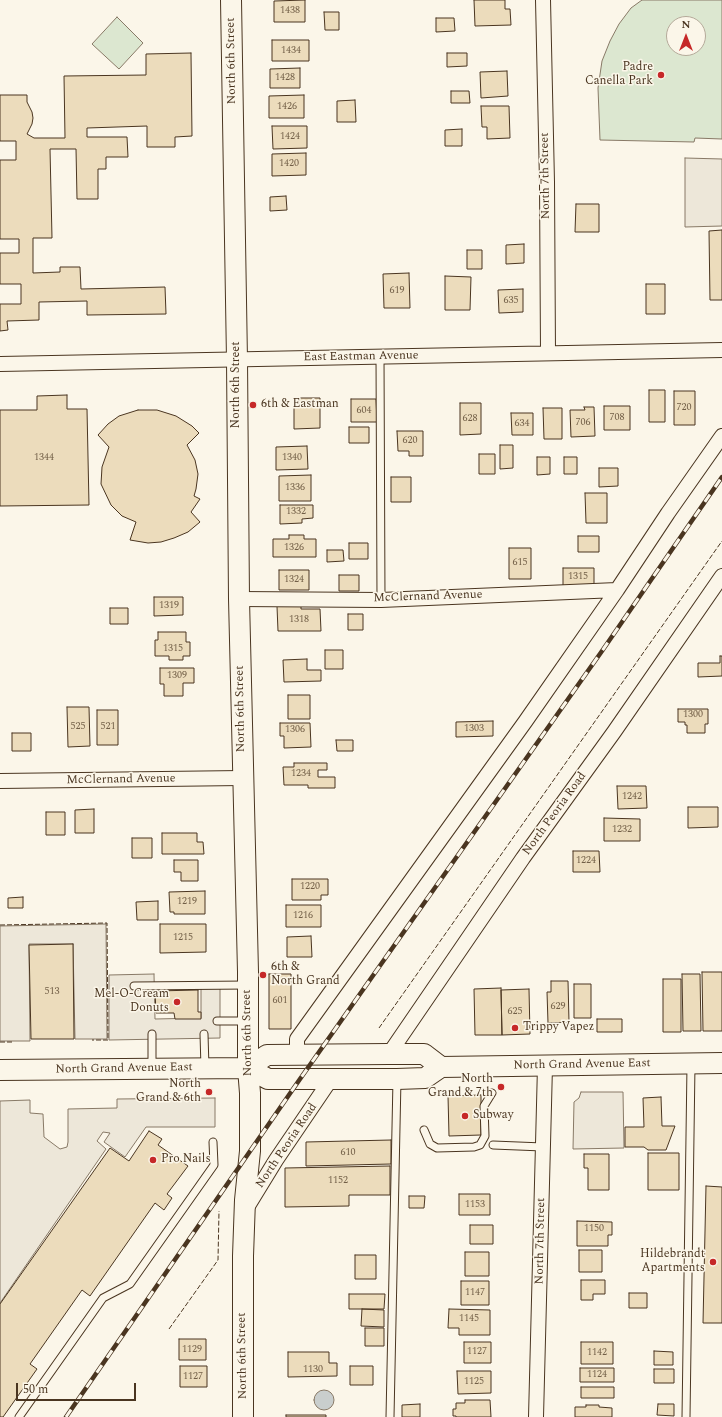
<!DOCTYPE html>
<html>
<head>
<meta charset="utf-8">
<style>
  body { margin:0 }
  #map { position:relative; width:722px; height:1417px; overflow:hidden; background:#fbf6e9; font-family:Spectral,serif }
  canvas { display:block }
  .north { position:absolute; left:666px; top:16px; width:40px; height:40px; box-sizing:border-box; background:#fbf6e9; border:1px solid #b4a999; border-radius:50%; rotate:0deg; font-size:11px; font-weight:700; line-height:16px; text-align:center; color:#4a3520 }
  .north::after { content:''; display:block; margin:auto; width:14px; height:18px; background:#c62828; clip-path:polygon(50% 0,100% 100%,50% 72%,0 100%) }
  .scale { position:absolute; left:16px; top:1383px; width:120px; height:18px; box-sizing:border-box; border:2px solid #4a3520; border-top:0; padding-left:5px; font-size:12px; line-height:14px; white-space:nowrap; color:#4a3520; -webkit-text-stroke:3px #fbf6e9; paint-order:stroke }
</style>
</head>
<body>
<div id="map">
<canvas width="722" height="1417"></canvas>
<div class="north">N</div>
<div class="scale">50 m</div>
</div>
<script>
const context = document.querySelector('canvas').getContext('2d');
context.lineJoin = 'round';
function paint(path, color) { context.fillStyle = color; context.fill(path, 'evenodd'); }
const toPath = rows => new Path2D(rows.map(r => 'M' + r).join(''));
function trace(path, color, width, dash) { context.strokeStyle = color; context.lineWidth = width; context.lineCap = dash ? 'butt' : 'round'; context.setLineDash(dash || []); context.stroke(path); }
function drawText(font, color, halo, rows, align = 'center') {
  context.font = font + ' Spectral,serif'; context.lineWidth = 3; context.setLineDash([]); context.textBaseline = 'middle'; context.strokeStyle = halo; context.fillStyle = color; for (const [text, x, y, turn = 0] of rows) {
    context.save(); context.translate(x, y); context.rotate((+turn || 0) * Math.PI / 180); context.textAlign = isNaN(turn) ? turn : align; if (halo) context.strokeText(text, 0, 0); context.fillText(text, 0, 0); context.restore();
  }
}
const green = toPath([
  [642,0,722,0,722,139,695,138,694,142,600,140,598,88,602,61,610,41,619,24,631,8,642,0],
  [674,24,698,24,698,48,674,48,674,24],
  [117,17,143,43,119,69,92,44,117,17]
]);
paint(green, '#dce7d0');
trace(green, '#887966', 1);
const parking = toPath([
  [685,158,722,159,722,226,685,227,685,158],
  [106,924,107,1039,75,1039,73,944,29,944,30,1041,0,1041,0,926,106,924],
  [154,974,155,1019,201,1018,201,986,220,986,220,1038,109,1040,109,975,154,974],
  [581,1092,623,1092,624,1148,573,1149,574,1102,579,1098,581,1092],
  [215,1098,215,1127,146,1127,125,1157,104,1142,110,1133,103,1132,97,1141,106,1149,0,1303,0,1101,30,1100,30,1113,43,1114,44,1137,60,1149,67,1147,68,1142,68,1109,117,1108,117,1099,215,1098]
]);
paint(parking, '#ede7d9');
trace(parking, '#887966', 1);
const water = toPath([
  '314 1400a10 10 0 1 1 20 0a10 10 0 1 1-20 0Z'
]);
paint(water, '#c9cecd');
trace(water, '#887966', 1);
const building = toPath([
  [305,0,305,22,274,22,274,1,305,0],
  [474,0,505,0,505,9,510,9,511,25,475,26,474,0],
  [324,12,339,12,339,30,325,30,324,12],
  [436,18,454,18,455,31,436,32,436,18],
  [272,40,309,40,309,61,272,61,272,40],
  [191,53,192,136,175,137,175,147,147,147,147,126,87,128,87,137,127,137,128,157,106,157,106,169,98,169,98,199,77,199,76,149,50,149,52,238,33,238,33,273,60,272,60,267,80,267,81,289,165,287,166,314,87,315,87,301,39,302,39,320,7,321,8,330,0,331,0,304,21,304,21,284,0,284,0,253,19,253,19,239,0,239,0,160,16,160,16,141,0,141,0,95,27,95,27,102,32,112,33,118,32,124,27,134,34,138,65,138,64,76,146,75,146,54,191,53],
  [447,53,467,53,467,66,447,67,447,53],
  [300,68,300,88,270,88,270,69,300,68],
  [507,71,508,96,481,98,480,72,507,71],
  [451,91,469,91,470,103,451,103,451,91],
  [304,95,304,118,269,118,269,96,304,95],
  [355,100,356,122,337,122,337,101,355,100],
  [481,106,509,106,510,138,487,139,487,127,482,127,481,106],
  [272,126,307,126,307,148,273,149,272,126],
  [462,129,462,146,445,146,445,130,462,129],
  [306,153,306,175,272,176,272,154,306,153],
  [286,196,287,210,270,211,270,197,286,196],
  [576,204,599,204,599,232,575,232,576,204],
  [722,230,722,300,710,300,709,231,722,230],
  [524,244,524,263,506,264,506,245,524,244],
  [467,250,482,250,482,269,467,269,467,250],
  [409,273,410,308,384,308,383,274,409,273],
  [445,276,471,277,470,310,445,310,445,276],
  [646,284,665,284,665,314,646,314,646,284],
  [523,289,523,312,499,313,498,290,523,289],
  [649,390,665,390,665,422,649,422,649,390],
  [674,391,695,391,695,425,674,425,674,391],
  [67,395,67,409,87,409,89,505,0,506,0,410,37,410,37,396,67,395],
  [294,398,320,398,320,428,294,429,294,398],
  [351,399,376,399,377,422,351,422,351,399],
  [460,403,481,403,481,434,460,435,460,403],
  [604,406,630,406,630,430,604,430,604,406],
  [584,407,594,407,595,436,571,437,570,410,585,410,584,407],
  [543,408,562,408,562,439,544,439,543,408],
  [138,410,157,410,176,416,192,426,199,433,187,445,195,460,198,474,196,489,194,496,200,499,191,512,200,522,188,532,174,538,161,542,148,543,130,540,136,522,122,516,111,505,101,484,102,467,109,447,98,435,108,424,119,416,138,410],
  [511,413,533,413,533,435,512,435,511,413],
  [349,427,369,427,369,443,349,443,349,427],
  [397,431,423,431,423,456,409,456,409,451,398,451,397,431],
  [500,445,513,445,513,468,500,469,500,445],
  [307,446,308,469,276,470,276,447,307,446],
  [479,454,495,454,495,474,479,474,479,454],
  [537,457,550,457,550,474,537,475,537,457],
  [564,457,577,457,577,474,564,474,564,457],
  [599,468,618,468,618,486,599,487,599,468],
  [311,475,311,501,279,501,279,476,311,475],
  [391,477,411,477,411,502,391,502,391,477],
  [585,493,607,493,607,523,586,523,585,493],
  [280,505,313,505,313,518,302,519,302,523,280,524,280,505],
  [289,535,304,535,304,539,316,539,316,557,273,557,273,539,289,539,289,535],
  [578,536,599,536,599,552,578,552,578,536],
  [349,543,368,543,368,559,349,559,349,543],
  [509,548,531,548,531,579,509,579,509,548],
  [327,550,343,550,344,561,327,562,327,550],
  [563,568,594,568,594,587,563,587,563,568],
  [279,570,309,570,309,590,279,590,279,570],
  [339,575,359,575,359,591,339,591,339,575],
  [154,597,183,597,183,615,154,616,154,597],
  [277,606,301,606,301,609,320,609,321,631,278,631,277,606],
  [110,608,128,608,128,624,110,624,110,608],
  [348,614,363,614,363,630,348,630,348,614],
  [158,632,186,632,186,642,190,642,190,656,183,656,183,660,169,660,169,656,155,656,155,640,158,640,158,632],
  [325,650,343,650,343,669,325,669,325,650],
  [720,656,722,656,722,676,698,677,698,663,720,663,720,656],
  [307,659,307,670,321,670,321,681,284,682,283,660,307,659],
  [160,668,194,668,194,683,183,683,183,696,164,696,164,684,160,684,160,668],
  [288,695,310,695,310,719,288,719,288,695],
  [67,707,89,707,90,746,68,747,67,707],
  [678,709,708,709,708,724,705,724,705,733,687,733,687,725,685,725,685,722,678,722,678,709],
  [97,710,118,710,118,745,97,745,97,710],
  [493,721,493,736,456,737,456,722,493,721],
  [280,723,310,723,311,747,284,748,284,736,280,736,280,723],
  [12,733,31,733,31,751,12,751,12,733],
  [336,740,353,740,353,751,337,751,336,740],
  [294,763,327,763,327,770,318,770,318,777,335,777,335,788,308,788,308,785,284,785,283,767,294,767,294,763],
  [617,786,646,786,647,808,618,809,617,786],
  [688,807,718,807,718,827,688,828,688,807],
  [94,809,94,833,75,833,75,810,94,809],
  [46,812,65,812,65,835,46,835,46,812],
  [604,818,640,819,640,841,604,841,604,818],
  [162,833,197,833,197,842,203,842,204,854,162,854,162,833],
  [132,838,152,838,152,858,132,858,132,838],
  [573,851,599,851,600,872,573,872,573,851],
  [174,860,198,860,198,881,181,881,181,872,174,872,174,860],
  [292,879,328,879,328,895,321,895,321,900,292,900,292,879],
  [205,891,205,914,174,914,174,912,170,912,169,892,205,891],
  [23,897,23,908,8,908,8,898,23,897],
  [158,901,158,920,137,920,136,902,158,901],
  [286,905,321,905,321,927,286,927,286,905],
  [160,924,206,924,206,952,160,953,160,924],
  [311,936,312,957,287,957,287,937,311,936],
  [73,944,74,1039,31,1039,29,945,73,944],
  [702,972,722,972,722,1031,703,1031,702,972],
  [269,974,291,974,291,1029,269,1029,269,974],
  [682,974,700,974,701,1031,683,1031,682,974],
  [663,979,681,979,681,1032,663,1032,663,979],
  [551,981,568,981,569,1022,548,1023,547,992,551,992,551,981],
  [574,984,591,984,591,1018,574,1018,574,984],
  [501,988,502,1035,475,1035,474,989,501,988],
  [529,989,530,1034,502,1035,501,990,529,989],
  [198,990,198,1012,201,1012,201,1019,175,1019,174,1013,156,1013,155,991,198,990],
  [597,1019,622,1019,622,1032,597,1032,597,1019],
  [481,1095,481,1135,449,1136,448,1096,481,1095],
  [661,1097,662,1126,675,1126,666,1150,648,1150,644,1147,625,1147,625,1127,644,1127,643,1098,661,1097],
  [149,1131,162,1139,158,1145,188,1166,167,1194,172,1198,164,1210,155,1203,90,1296,82,1290,30,1364,37,1369,3,1417,0,1417,0,1304,110,1148,129,1161,149,1131],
  [391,1140,391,1164,306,1166,306,1142,391,1140],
  [648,1153,679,1153,679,1190,648,1190,648,1153],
  [584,1154,609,1154,609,1190,588,1190,588,1168,584,1168,584,1154],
  [390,1166,390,1195,349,1195,349,1206,285,1207,285,1168,390,1166],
  [706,1186,722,1187,722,1323,703,1323,706,1186],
  [459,1194,490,1194,490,1215,459,1215,459,1194],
  [409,1196,425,1196,424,1208,409,1208,409,1196],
  [577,1221,612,1222,612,1235,608,1235,608,1246,577,1246,577,1221],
  [470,1225,493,1225,493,1244,470,1244,470,1225],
  [579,1250,602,1250,602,1272,579,1272,579,1250],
  [465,1252,489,1252,489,1276,465,1276,465,1252],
  [355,1255,376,1255,376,1279,355,1279,355,1255],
  [581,1280,605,1280,605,1294,593,1294,593,1300,581,1300,581,1280],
  [461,1281,489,1281,489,1305,461,1305,461,1281],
  [629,1293,647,1293,647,1308,629,1308,629,1293],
  [349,1294,385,1294,384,1309,349,1309,349,1294],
  [362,1309,384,1310,384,1327,361,1326,362,1309],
  [449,1309,490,1310,490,1335,459,1335,459,1328,448,1328,449,1309],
  [365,1328,384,1328,384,1346,365,1346,365,1328],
  [179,1339,206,1339,206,1360,179,1360,179,1339],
  [464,1342,491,1342,491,1363,464,1363,464,1342],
  [581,1342,613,1342,613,1364,581,1364,581,1342],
  [654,1351,673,1352,673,1365,654,1365,654,1351],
  [288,1352,329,1352,329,1363,337,1363,337,1376,288,1377,288,1352],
  [180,1366,207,1366,207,1387,180,1387,180,1366],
  [350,1366,373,1366,373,1385,350,1385,350,1366],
  [580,1368,614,1368,614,1382,580,1382,580,1368],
  [654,1369,674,1369,674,1383,654,1383,654,1369],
  [457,1371,491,1371,491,1393,458,1394,457,1371],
  [581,1387,614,1387,614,1398,581,1398,581,1387],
  [465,1400,490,1400,491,1417,456,1417,456,1416,453,1416,453,1409,456,1409,456,1403,465,1403,465,1400],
  [420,1404,420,1417,402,1417,402,1405,420,1404],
  [658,1404,674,1404,674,1416,657,1415,658,1404],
  [586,1405,599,1405,599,1407,612,1408,612,1417,575,1417,575,1407,586,1407,586,1405],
  [286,1415,326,1415,326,1417,286,1417,286,1415]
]);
paint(building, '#ecdcbc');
trace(building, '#4a3520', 1);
const lane = toPath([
  [380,356,381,600],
  [134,986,248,985],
  [217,1021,248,1021],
  [204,1034,205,1068],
  [152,1068,152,1034],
  [424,1130,430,1144,437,1148,474,1147,480,1145,485,1136,484,1106,492,1093],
  [493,1145,543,1147],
  [19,1417,103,1298,130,1284,214,1165,213,1142],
  [390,1417,397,1079],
  [686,1417,691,1065]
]);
const street = toPath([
  [543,0,547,182,548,353],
  [0,364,722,350],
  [239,599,381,600,617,590],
  [0,781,242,778],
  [297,1054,297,1039,525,722,617,590,668,513,722,436],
  [389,1054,523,858,614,732,722,576],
  [246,1209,276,1160,331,1079],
  [536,1417,545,1066]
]);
const secondary = toPath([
  [231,0,237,360,239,599,248,972,248,1068,250,1093,250,1151,245,1200,243,1256,243,1417],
  [248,1068,267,1055,389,1054,424,1054,441,1067],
  [0,1070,248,1068,268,1079,397,1079,425,1078,441,1067,722,1063]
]);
trace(lane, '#4a3520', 9);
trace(street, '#4a3520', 16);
trace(secondary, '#4a3520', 22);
trace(lane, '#fbf6e9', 7);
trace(street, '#fbf6e9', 14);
trace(secondary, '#fbf6e9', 20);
const rail = toPath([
  [66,1417,300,1079,602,651,722,477]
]);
trace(rail, '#4a3520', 4.5);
trace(rail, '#fbf6e9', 3, [9]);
trace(toPath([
  [0,925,107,923,108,1040,92,1040],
  [379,1028,722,541],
  [0,1042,13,1042],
  [169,1329,218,1260,219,1211]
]), '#4a3520', 1, [5, 2]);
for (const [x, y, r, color] of [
  [661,75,4,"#c62828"],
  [253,405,4,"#c62828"],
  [263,975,4,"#c62828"],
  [177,1002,4,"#c62828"],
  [515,1028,4,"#c62828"],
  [501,1087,4,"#c62828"],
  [209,1092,4,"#c62828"],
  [465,1116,4,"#c62828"],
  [153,1160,4,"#c62828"],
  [713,1262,4,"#c62828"]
]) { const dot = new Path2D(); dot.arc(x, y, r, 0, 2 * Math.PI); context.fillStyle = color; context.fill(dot); trace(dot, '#fbf6e9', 1.5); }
drawText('10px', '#725f47', null, [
  ["1438",290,11],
  ["1434",291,51],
  ["1428",285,78],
  ["1426",287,107],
  ["1424",290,137],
  ["1420",289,164],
  ["619",397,291],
  ["635",511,301],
  ["720",684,408],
  ["604",364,411],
  ["708",617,418],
  ["628",470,419],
  ["706",583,423],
  ["634",522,424],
  ["620",410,441],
  ["1344",44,458],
  ["1340",292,458],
  ["1336",295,488],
  ["1332",296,512],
  ["1326",294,548],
  ["615",520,563],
  ["1315",578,577],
  ["1324",294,580],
  ["1319",169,606],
  ["1318",299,620],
  ["1315",173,649],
  ["1309",177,676],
  ["1300",693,715],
  ["525",78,727],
  ["521",108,727],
  ["1303",474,729],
  ["1306",295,730],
  ["1234",301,774],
  ["1242",632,797],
  ["1232",622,830],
  ["1224",586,861],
  ["1220",310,887],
  ["1219",187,902],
  ["1216",303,916],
  ["1215",183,938],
  ["513",52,992],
  ["601",280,1001],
  ["629",558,1007],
  ["625",515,1012],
  ["610",348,1153],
  ["1152",338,1181],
  ["1153",475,1205],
  ["1150",594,1229],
  ["1147",475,1293],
  ["1145",469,1319],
  ["1129",192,1350],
  ["1127",477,1352],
  ["1142",597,1353],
  ["1130",313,1370],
  ["1124",597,1375],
  ["1127",193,1377],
  ["1125",474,1382]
]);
drawText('12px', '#4a3520', '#fbf6e9', [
  ["North 6th Street",232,61,-91],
  ["North 7th Street",546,176,-91],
  ["East Eastman Avenue",361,357,-1],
  ["North 6th Street",237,385,-90],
  ["McClernand Avenue",428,597,-2],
  ["North 6th Street",241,709,-91],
  ["McClernand Avenue",121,780,-1],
  ["North Peoria Road",555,814,-54],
  ["North 6th Street",248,1033,-91],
  ["North Grand Avenue East",582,1065,-1],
  ["North Grand Avenue East",124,1069,-1],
  ["North Peoria Road",287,1146,-56],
  ["North 7th Street",541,1241,-89],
  ["North 6th Street",243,1356,-91]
]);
drawText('12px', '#4a3520', '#fbf6e9', [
  ["Padre",653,68],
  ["Canella Park",653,82],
  ["6th & Eastman",261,405,"left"],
  ["6th &",271,968,"left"],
  ["North Grand",271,982,"left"],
  ["Mel-O-Cream",169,995],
  ["Donuts",169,1009],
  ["Trippy Vapez",523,1028,"left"],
  ["North",493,1080],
  ["Grand & 7th",493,1094],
  ["North",201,1085],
  ["Grand & 6th",201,1099],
  ["Subway",473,1116,"left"],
  ["Pro Nails",161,1160,"left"],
  ["Hildebrandt",705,1255],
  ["Apartments",705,1269]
], 'right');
</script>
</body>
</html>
